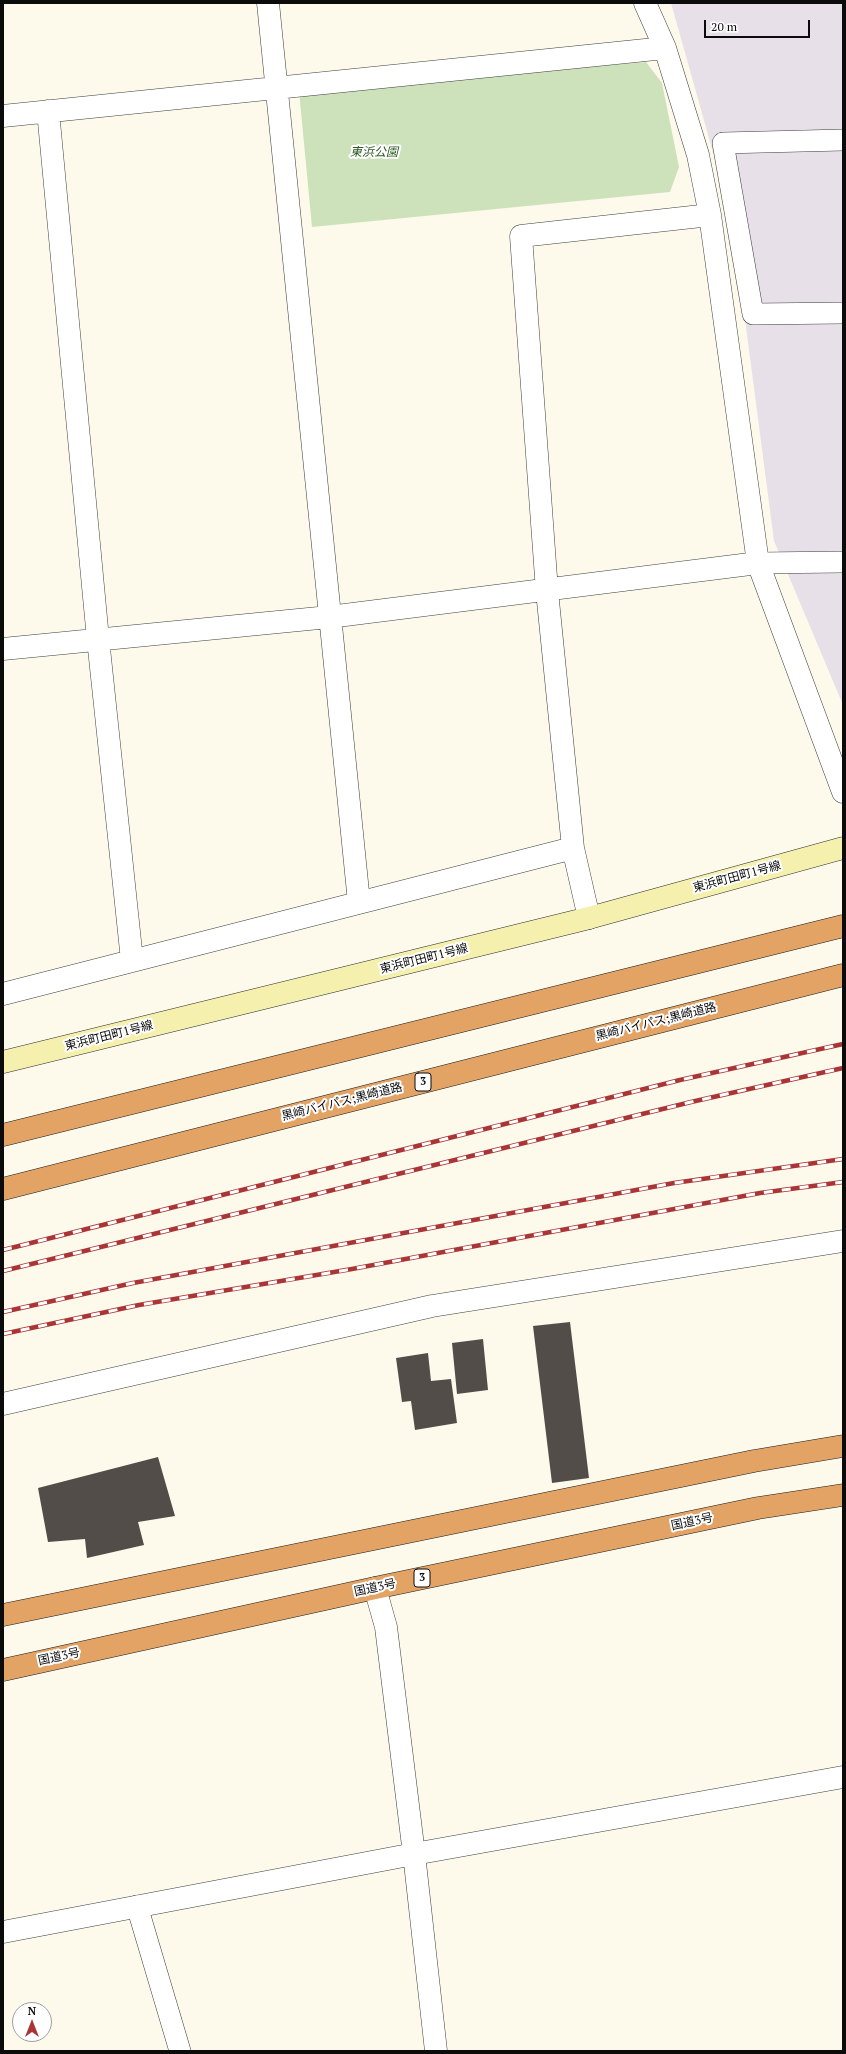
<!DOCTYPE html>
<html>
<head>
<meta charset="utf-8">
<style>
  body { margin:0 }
  #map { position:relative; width:846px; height:2054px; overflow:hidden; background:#fdfaeb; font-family:"PT Serif",serif }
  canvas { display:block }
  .frame { position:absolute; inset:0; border:4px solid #0b0b0b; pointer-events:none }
  .north { position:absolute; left:12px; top:2002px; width:40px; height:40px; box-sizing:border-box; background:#fff; border:1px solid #9d9d9d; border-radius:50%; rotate:0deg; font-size:11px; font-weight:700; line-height:16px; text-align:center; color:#0b0b0b }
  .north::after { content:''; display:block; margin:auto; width:14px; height:18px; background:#a93536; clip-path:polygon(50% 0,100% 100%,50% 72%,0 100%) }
  .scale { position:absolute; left:704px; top:20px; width:106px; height:18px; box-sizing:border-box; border:2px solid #0b0b0b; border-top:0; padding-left:5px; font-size:12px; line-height:14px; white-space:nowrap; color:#0b0b0b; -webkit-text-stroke:3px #fff; paint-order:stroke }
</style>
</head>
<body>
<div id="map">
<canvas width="846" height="2054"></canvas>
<div class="frame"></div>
<div class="north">N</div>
<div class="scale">20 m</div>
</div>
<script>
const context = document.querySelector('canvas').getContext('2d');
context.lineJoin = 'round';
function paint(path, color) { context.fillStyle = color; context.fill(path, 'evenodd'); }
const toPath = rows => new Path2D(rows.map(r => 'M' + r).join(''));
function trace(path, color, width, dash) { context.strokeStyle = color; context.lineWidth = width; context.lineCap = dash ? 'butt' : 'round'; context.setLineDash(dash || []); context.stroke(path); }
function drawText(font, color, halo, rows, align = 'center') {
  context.font = font + ' "PT Serif","Noto Sans JP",serif'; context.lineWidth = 4; context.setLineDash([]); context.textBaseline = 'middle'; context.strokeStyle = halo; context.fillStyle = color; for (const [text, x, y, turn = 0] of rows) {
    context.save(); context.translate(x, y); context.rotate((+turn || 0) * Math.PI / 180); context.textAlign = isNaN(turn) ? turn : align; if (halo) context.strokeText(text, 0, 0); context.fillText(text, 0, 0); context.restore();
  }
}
paint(toPath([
  [671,3,843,3,843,705,774,541,732,220]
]), '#e8e0e9');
paint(toPath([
  [646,62,662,83,679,167,670,192,312,227,299,91]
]), '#cde2ba');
paint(toPath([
  [570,1322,589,1478,552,1483,533,1326],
  [483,1339,488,1390,457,1394,452,1343],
  [428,1353,431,1381,451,1379,457,1423,415,1430,411,1401,402,1402,396,1358],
  [158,1457,175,1516,138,1522,144,1545,87,1558,85,1539,48,1542,38,1488]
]), '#524d49');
const lane = toPath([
  [843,140,723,143,753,314,843,313],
  [758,563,843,562],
  [137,1906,180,2051]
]);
const street = toPath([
  [268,3,359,902],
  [645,3,665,48,698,155,710,215,758,563,843,792],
  [48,111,98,639,132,960],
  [3,116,665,48],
  [3,649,329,617,758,563],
  [589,918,573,848,547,591,521,236,710,215],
  [3,994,573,848],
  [3,1404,432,1306,843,1241],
  [375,1588,386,1627,414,1854,436,2051],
  [3,1932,414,1854,843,1777]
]);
const secondary = toPath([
  [3,1062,589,918,843,848]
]);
const highway = toPath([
  [3,1135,843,926],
  [3,1189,843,975],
  [3,1615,754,1461,843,1446],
  [3,1670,375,1588,758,1508,843,1495]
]);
trace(lane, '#3e3e3e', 22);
trace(street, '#3e3e3e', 23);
trace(secondary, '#2d2d2d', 23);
trace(highway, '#1c1c1c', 23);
trace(lane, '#fff', 21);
trace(street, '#fff', 22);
trace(secondary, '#f5f0ae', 22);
trace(highway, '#e2a364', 22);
const rail = toPath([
  [3,1250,680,1080,843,1044],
  [3,1271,691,1102,843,1068],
  [3,1312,133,1283,674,1183,843,1159],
  [3,1334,139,1305,352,1269,760,1193,843,1182]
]);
trace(rail, '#a93536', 4.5);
trace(rail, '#fff', 3, [9]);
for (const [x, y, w] of [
  [423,1082,16],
  [422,1578,16]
]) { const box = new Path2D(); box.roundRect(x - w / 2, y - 9, w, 18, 3); context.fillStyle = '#fff'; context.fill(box); trace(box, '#0b0b0b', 1); }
drawText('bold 11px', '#0b0b0b', null, [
  ["3",423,1082],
  ["3",422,1578]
]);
drawText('italic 12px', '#2d5a24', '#fff', [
  ["東浜公園",374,153]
]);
drawText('12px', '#0b0b0b', '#fff', [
  ["東浜町田町1号線",737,877,-15],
  ["東浜町田町1号線",424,959,-14],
  ["黒崎バイパス;黒崎道路",656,1022,-14],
  ["東浜町田町1号線",109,1036,-14],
  ["黒崎バイパス;黒崎道路",342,1102,-14],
  ["国道3号",692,1522,-12],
  ["国道3号",375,1588,-12],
  ["国道3号",59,1657,-12]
]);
</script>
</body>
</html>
